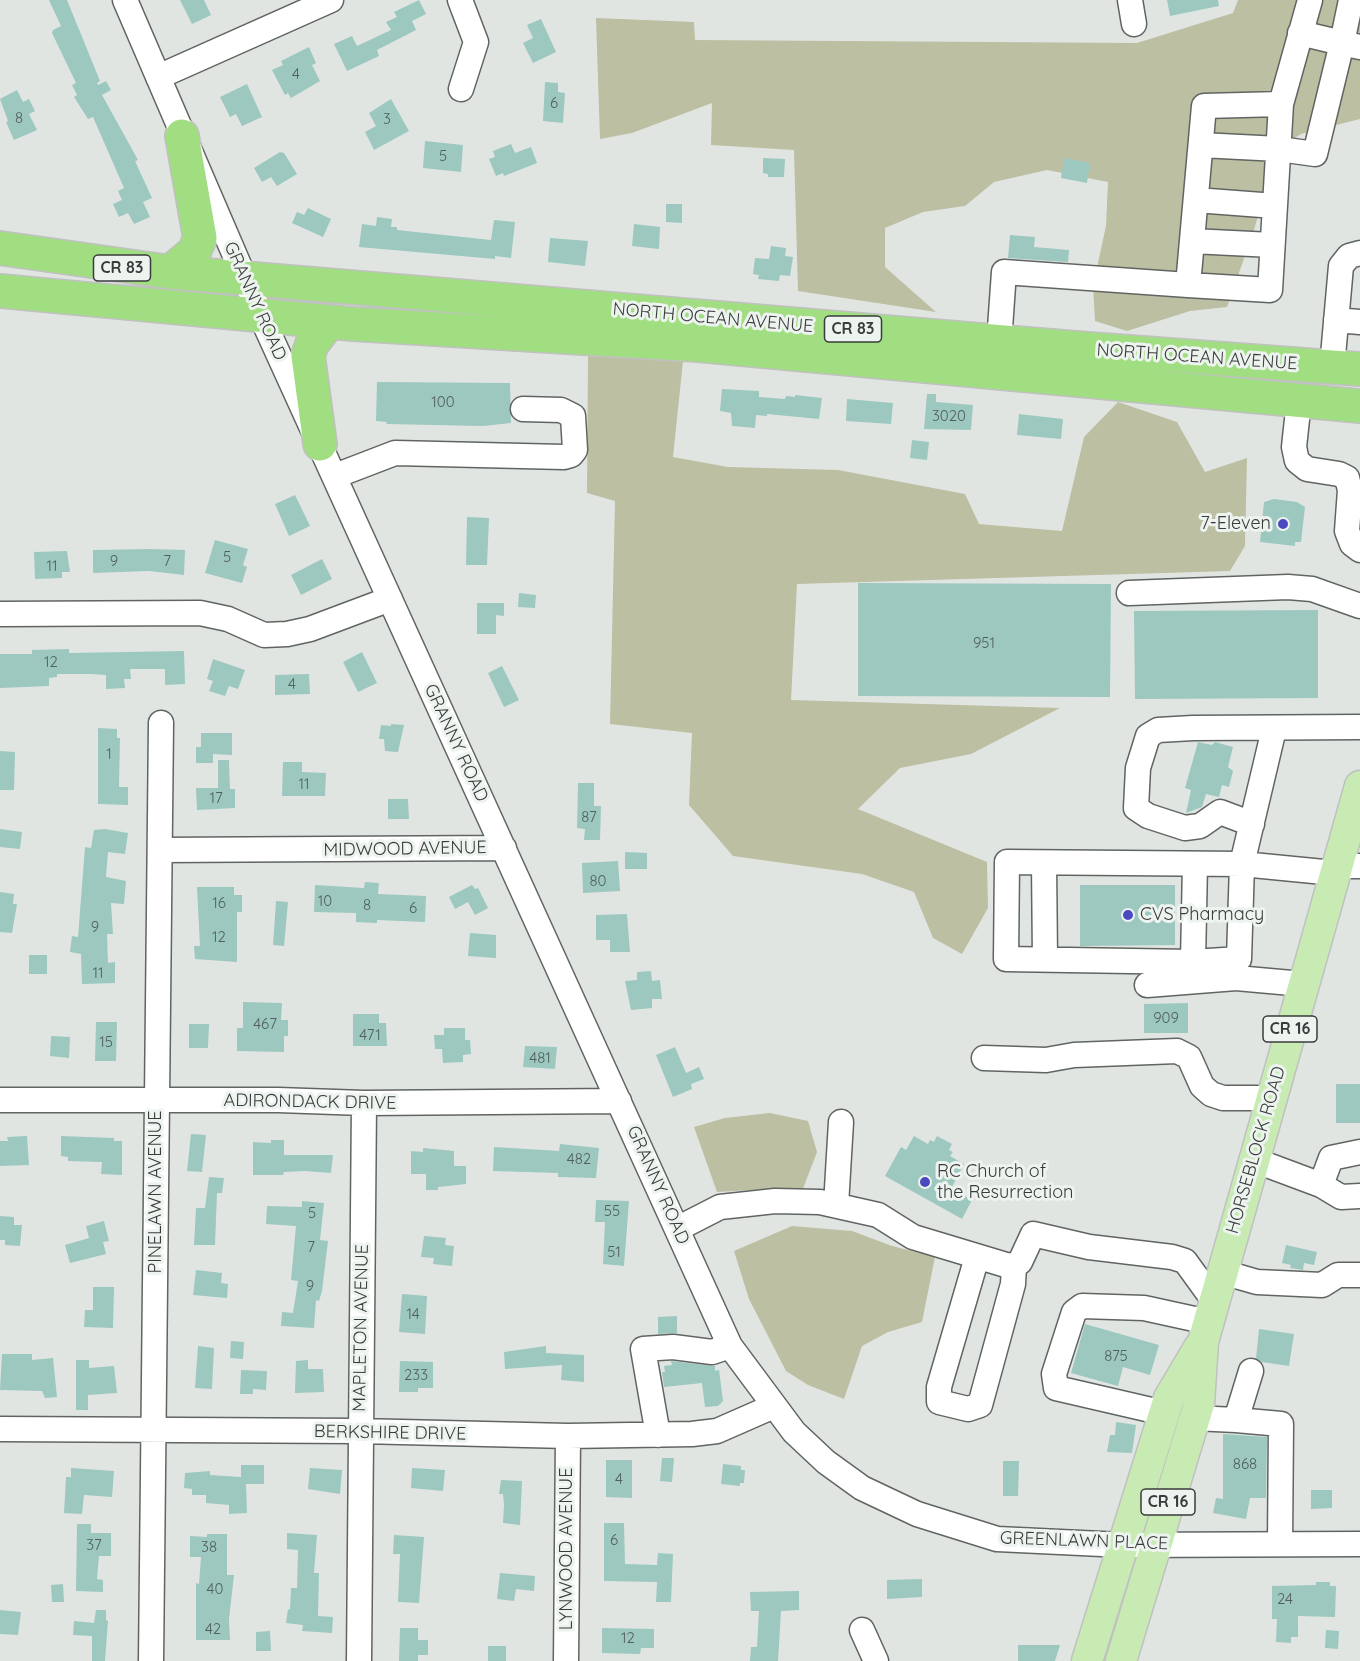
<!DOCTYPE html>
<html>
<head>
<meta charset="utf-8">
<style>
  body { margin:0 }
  canvas { display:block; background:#e0e5e2 }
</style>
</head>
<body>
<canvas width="1360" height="1661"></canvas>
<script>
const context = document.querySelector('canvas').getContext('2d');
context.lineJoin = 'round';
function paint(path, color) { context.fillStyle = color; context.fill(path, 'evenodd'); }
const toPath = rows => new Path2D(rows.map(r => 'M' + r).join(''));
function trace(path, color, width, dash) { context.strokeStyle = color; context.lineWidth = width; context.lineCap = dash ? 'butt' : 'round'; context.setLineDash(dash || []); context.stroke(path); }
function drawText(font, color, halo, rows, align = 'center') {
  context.font = font + ' Quicksand,sans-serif'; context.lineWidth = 6; context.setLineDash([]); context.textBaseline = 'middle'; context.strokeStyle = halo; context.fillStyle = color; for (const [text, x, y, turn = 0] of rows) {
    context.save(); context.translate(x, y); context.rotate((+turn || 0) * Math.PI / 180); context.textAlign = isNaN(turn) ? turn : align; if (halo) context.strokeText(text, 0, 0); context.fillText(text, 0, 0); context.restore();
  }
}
paint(toPath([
  [1238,0,1360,0,1360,119,1301,134,1277,149,1254,230,1227,307,1190,311,1127,331,1095,321,1093,286,1106,226,1108,182,1047,170,994,182,965,206,923,212,885,228,885,267,936,312,798,291,794,150,711,145,712,103,632,133,600,139,596,18,694,22,695,40,1137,43,1233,13],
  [588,356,683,361,673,457,728,467,838,470,965,494,979,524,1062,531,1084,437,1118,402,1177,422,1205,472,1247,458,1245,546,1230,571,797,584,791,700,1060,708,971,754,900,768,858,809,987,862,988,908,962,954,933,938,914,892,862,874,733,856,689,805,692,733,610,724,615,501,587,493],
  [770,1113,808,1121,817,1152,801,1194,770,1189,717,1192,694,1127,725,1118],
  [792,1226,852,1231,892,1246,935,1257,922,1322,888,1332,862,1346,844,1399,808,1385,786,1371,749,1299,734,1251]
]), '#bdbfa2');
paint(toPath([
  [49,0,67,0,100,81,97,83,98,85,106,81,111,90,102,95,138,160,135,161,152,198,143,202,150,217,134,224,128,213,119,217,113,204,122,200,118,191,124,188,93,117,88,119,74,97,77,95,72,85,76,83,52,33,53,30,61,26],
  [180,0,204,0,211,15,192,24],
  [419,0,426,14,412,21,416,30,377,50,379,56,347,71,334,44,352,36,357,46,391,30,386,22,397,17,394,12],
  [1167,0,1218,0,1219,6,1170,16],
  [541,19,556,52,533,63,523,43,533,38,527,25],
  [309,47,316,63,312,65,320,81,291,98,288,93,285,95,272,70,283,65,281,61],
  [545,82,558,83,558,92,565,93,563,123,543,121],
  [247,84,262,117,242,126,236,114,230,117,220,97],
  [17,90,23,102,29,99,35,111,29,114,37,130,14,140,6,122,8,121,0,99],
  [391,99,409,131,374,150,365,132,376,126,369,113],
  [425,141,463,145,461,172,423,168],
  [511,144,515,153,531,147,537,163,504,176,503,173,496,176,489,159,495,157,493,151],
  [280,152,284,153,297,174,277,186,271,177,262,182,254,168],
  [763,158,785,159,784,177,768,177,768,174,763,173],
  [1064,158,1090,163,1087,183,1061,178],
  [666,204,682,204,682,223,666,222],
  [308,208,331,219,323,237,292,223,297,212,304,215],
  [377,217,392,219,391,227,397,227,397,230,491,240,494,220,515,222,511,258,495,256,495,259,359,247,362,224,376,226],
  [634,224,660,227,659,249,632,246],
  [1010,235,1035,237,1034,247,1069,250,1068,262,1008,258],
  [550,238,588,241,585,266,548,262],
  [771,246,786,248,785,256,793,257,790,276,780,275,779,281,758,279,759,275,753,274,755,258,769,259],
  [377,382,510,383,511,423,483,426,386,424,387,422,376,421],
  [722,389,759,391,759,397,785,399,786,396,795,397,795,395,822,398,819,419,767,414,767,416,756,415,755,428,732,426,731,413,720,411],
  [927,394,936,394,936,402,973,405,971,430,924,429],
  [847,399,893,403,891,424,846,421],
  [1019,414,1063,419,1061,439,1017,435],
  [912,440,929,442,927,460,910,458],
  [295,495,310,526,289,536,275,504],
  [1274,499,1297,502,1305,507,1301,542,1295,542,1295,546,1260,542,1264,502],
  [467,517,489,518,487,565,466,565],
  [215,540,248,549,243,565,247,567,242,583,205,573],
  [150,549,185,550,184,575,149,571,93,573,93,550],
  [67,551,70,572,62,572,62,578,35,579,34,552],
  [322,559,332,579,301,595,291,575],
  [858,583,1111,584,1110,697,858,696],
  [519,593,536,595,535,608,518,607],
  [477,603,504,603,504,616,496,615,496,634,477,634],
  [1318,610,1318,698,1135,699,1134,611],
  [69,649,69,653,184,651,185,684,165,685,165,669,130,669,131,679,124,679,125,688,106,689,106,675,91,674,57,674,57,677,49,678,49,686,0,688,0,654,32,654,32,650],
  [362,652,377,683,358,692,343,662],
  [213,659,245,670,238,689,229,686,225,696,209,691,213,681,207,679],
  [502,666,519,700,504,707,488,673],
  [309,674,310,694,275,695,275,675],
  [391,724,404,725,398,752,385,751,384,739,379,739,381,725,391,726],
  [98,728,117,729,117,738,120,738,119,787,128,787,128,805,98,804],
  [201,733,232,733,232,755,213,754,213,763,196,763,196,747,201,747],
  [1198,742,1212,745,1215,742,1233,747,1228,767,1233,771,1229,787,1222,785,1219,797,1206,794,1202,807,1186,813,1191,790,1185,788],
  [0,751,15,752,14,790,0,790],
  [218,760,229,760,230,789,235,789,235,808,197,810,196,788,218,788],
  [283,762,302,762,302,772,326,773,325,796,282,796],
  [578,783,594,783,594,806,601,806,600,840,584,840,585,829,577,828],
  [388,799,408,799,409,819,388,819],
  [0,829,22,832,20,849,0,847],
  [105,829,128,833,125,854,108,852,106,877,126,881,124,904,111,903,113,934,107,934,108,963,115,962,115,983,82,984,81,954,70,952,72,936,78,937,85,847,91,848,94,830],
  [625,852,647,853,647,869,625,869],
  [618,861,620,891,583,893,582,863],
  [365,882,379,883,378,894,426,896,425,922,377,920,377,923,356,922,356,913,314,912,315,885,364,888],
  [472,885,475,889,478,888,488,908,475,915,468,902,455,909,449,897],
  [1080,885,1175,885,1175,945,1080,946],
  [197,887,234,887,234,895,242,895,242,912,237,912,237,962,195,959,194,946,200,946],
  [0,892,14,894,13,904,17,904,12,933,0,932],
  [276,901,288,902,284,946,273,945],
  [627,914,630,952,610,952,610,940,596,940,596,915],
  [470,933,496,935,496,958,468,956],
  [29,955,47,955,47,974,29,974],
  [651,971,652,981,660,980,662,999,652,999,652,1008,631,1010,625,981,637,980,637,972],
  [243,1002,282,1003,281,1020,288,1020,288,1036,284,1036,284,1052,237,1051,237,1028,243,1028],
  [1188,1003,1188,1033,1144,1033,1144,1004],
  [353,1014,379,1014,379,1023,386,1023,387,1046,353,1046],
  [96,1022,117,1022,116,1061,95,1061],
  [189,1024,209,1024,208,1048,189,1048],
  [444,1028,465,1028,465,1040,470,1040,471,1054,463,1055,463,1062,443,1063,442,1049,435,1049,434,1035,444,1035],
  [51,1036,70,1037,69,1058,50,1056],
  [525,1046,557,1047,555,1069,523,1067],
  [675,1047,686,1073,699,1067,704,1079,691,1084,692,1089,673,1097,656,1055],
  [1336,1084,1360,1084,1360,1123,1336,1123],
  [191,1134,206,1135,202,1172,187,1171],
  [27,1136,29,1165,0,1166,0,1141,8,1141,7,1137],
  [61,1136,114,1138,114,1141,122,1141,122,1175,101,1174,102,1162,68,1161,68,1157,61,1156],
  [914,1136,928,1144,930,1140,934,1142,937,1136,952,1144,949,1150,953,1152,950,1156,964,1164,951,1189,972,1200,962,1219,885,1176,901,1147,906,1150],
  [271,1140,284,1140,284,1155,333,1155,331,1173,305,1171,284,1172,283,1175,253,1175,253,1142,271,1143],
  [560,1144,599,1148,596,1178,558,1177,558,1173,493,1171,494,1147,559,1151],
  [423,1148,454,1151,454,1166,466,1166,466,1184,438,1187,438,1190,426,1190,426,1174,411,1174,411,1151,423,1152],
  [209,1177,224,1178,222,1193,217,1193,215,1245,194,1245,196,1208,205,1208],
  [596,1200,629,1201,624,1266,603,1264,605,1222,595,1222],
  [302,1201,324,1203,320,1240,328,1241,322,1291,319,1301,316,1300,314,1328,281,1326,282,1312,293,1313,298,1281,291,1280,296,1226,266,1224,267,1206,302,1207],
  [0,1216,14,1217,14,1225,22,1225,20,1246,5,1245,5,1240,0,1240],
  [104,1221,109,1241,103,1242,106,1254,70,1263,65,1245,89,1238,86,1226],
  [424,1236,446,1238,445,1245,454,1246,452,1266,433,1264,434,1258,421,1257],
  [1286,1245,1317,1252,1314,1265,1304,1263,1303,1270,1290,1268,1291,1265,1282,1263],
  [196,1270,222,1273,221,1283,228,1284,227,1298,193,1295],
  [93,1287,114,1287,113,1328,84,1327,85,1310,93,1310],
  [402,1294,427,1296,425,1334,399,1332],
  [677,1316,677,1333,658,1334,658,1317],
  [1085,1324,1159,1345,1150,1375,1123,1367,1118,1386,1071,1373],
  [1259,1329,1294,1334,1289,1366,1262,1362,1256,1358],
  [231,1341,244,1342,243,1359,230,1358],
  [198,1346,214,1348,212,1389,195,1388],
  [546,1346,546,1353,584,1355,584,1382,561,1380,562,1365,505,1369,504,1352],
  [2,1354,32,1354,32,1360,53,1358,57,1397,45,1398,42,1391,0,1390],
  [76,1360,89,1360,89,1368,114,1366,117,1393,88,1395,88,1410,76,1410],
  [308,1360,308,1369,323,1369,324,1392,295,1393,296,1361],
  [400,1361,433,1362,433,1388,418,1388,418,1392,399,1392],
  [671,1361,715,1366,715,1371,719,1370,723,1401,718,1406,705,1407,702,1383,664,1387,662,1372,665,1372,664,1366,672,1365],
  [241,1370,267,1371,266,1390,253,1389,253,1394,240,1394],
  [1116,1422,1136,1425,1132,1453,1107,1452,1110,1435,1115,1435],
  [1223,1434,1267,1437,1266,1498,1250,1498,1246,1519,1213,1513,1216,1498,1223,1499],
  [662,1458,674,1458,672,1482,660,1481],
  [606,1460,632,1460,632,1498,606,1497],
  [1003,1461,1019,1461,1018,1496,1003,1496],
  [723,1464,741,1466,741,1470,745,1470,744,1483,740,1483,740,1486,721,1484],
  [241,1465,264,1465,264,1484,246,1484,247,1513,229,1514,229,1505,206,1503,206,1495,192,1495,192,1489,184,1488,185,1473,210,1471,210,1475,241,1477],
  [71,1468,114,1471,112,1497,84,1495,82,1514,64,1513,66,1477,71,1477],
  [310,1468,342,1470,340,1494,308,1489],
  [412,1468,445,1470,443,1491,411,1488],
  [501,1480,522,1481,520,1525,503,1523,504,1505,503,1494,499,1494],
  [1311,1490,1332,1490,1332,1508,1311,1509],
  [604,1523,624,1523,625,1564,657,1565,658,1553,673,1554,671,1602,656,1602,657,1582,604,1581],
  [77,1524,91,1524,91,1533,111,1533,111,1556,99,1556,97,1579,103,1580,103,1592,76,1591],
  [287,1533,317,1535,314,1573,319,1573,318,1616,333,1617,332,1633,302,1631,303,1625,286,1623,288,1609,290,1610,291,1588,297,1588,298,1550,287,1549],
  [207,1534,227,1534,227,1575,234,1575,229,1619,230,1640,196,1640,196,1583,199,1584,201,1557,190,1557,190,1536,207,1537],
  [394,1535,424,1537,419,1603,398,1602,400,1554,393,1554],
  [500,1573,535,1576,534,1591,516,1589,514,1601,497,1599],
  [922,1579,922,1597,887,1599,887,1580],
  [1316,1582,1330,1582,1330,1586,1336,1586,1335,1617,1298,1616,1298,1637,1291,1637,1291,1643,1276,1642,1277,1619,1272,1619,1272,1586,1316,1585],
  [63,1584,64,1602,52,1602,51,1585],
  [799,1591,799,1610,781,1611,778,1661,750,1661,751,1647,757,1647,759,1611,751,1611,750,1592],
  [0,1610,21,1612,18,1635,0,1634],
  [96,1610,106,1610,106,1620,108,1621,105,1661,92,1661,92,1636,73,1635,74,1621,94,1623],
  [400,1628,418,1628,418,1640,428,1640,428,1655,418,1655,418,1661,399,1661],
  [602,1628,654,1629,654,1648,641,1648,640,1654,602,1653],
  [1326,1630,1339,1631,1338,1649,1325,1648],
  [270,1631,271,1651,256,1651,256,1632],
  [1018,1645,1060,1645,1055,1661,1018,1661],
  [488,1646,506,1646,506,1661,488,1661]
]), '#9cc8c0');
const minor = toPath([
  [125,0,261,316,730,1346,794,1432,826,1462,862,1488,917,1514,997,1539,1123,1545,1360,1544],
  [460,0,476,42,461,89],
  [1130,0,1134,24],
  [1351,0,1342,43,1360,47],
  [158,77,331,0],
  [1281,104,1204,106,1188,285,1270,290,1281,104,1310,0],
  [1201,145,1279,149,1315,154,1342,43,1300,33],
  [1196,200,1275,206],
  [1192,241,1272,245],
  [1336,320,1360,322],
  [999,342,1004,272,1188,285],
  [1332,367,1341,266,1349,256,1360,253],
  [1299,401,1294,447,1297,461,1307,469,1339,474,1347,478,1350,490,1347,531,1352,544,1360,550],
  [335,476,395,453,564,457,571,455,575,450,573,416,561,410,523,409],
  [1129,593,1288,587,1312,589,1360,606],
  [0,614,200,613,228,619,264,635,287,634,310,629,390,599],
  [1274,729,1242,864,1239,959,1193,962,1006,959,1007,862,1242,864,1334,873],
  [1252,824,1220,812,1200,826,1185,828,1148,816,1136,808,1138,768,1148,736,1158,730,1193,728,1360,727],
  [160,850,504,848],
  [1044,863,1045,959],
  [1336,866,1360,866],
  [1193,962,1195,864],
  [1147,985,1236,978,1303,984],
  [984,1058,1046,1060,1074,1055,1177,1051,1189,1057,1202,1086,1211,1094,1223,1098,1271,1098],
  [0,1100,278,1100,364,1103,619,1101],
  [1254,1160,1321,1185,1331,1158,1360,1152],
  [1321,1185,1341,1197,1360,1196],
  [836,1205,841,1122],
  [677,1229,720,1207,775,1201,820,1202,878,1215,913,1237,1006,1265,1014,1266,1020,1262,1033,1234,1089,1247,1172,1257,1185,1261,1214,1301],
  [977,1257,939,1387,939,1402,968,1409,980,1405,1013,1284,1014,1266],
  [1222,1272,1257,1282,1322,1285,1338,1275,1360,1275],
  [1251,1371,1236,1420,1281,1424,1280,1544],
  [1164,1413,1056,1388,1054,1374,1074,1312,1082,1306,1144,1308,1208,1322],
  [1194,1418,1236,1420],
  [0,1429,359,1431,568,1436,692,1434,717,1431,774,1406],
  [658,1435,643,1349,673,1347,712,1352,730,1346],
  [862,1630,876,1661],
  [151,1661,161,723],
  [359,1661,364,1103],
  [566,1661,568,1436]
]);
const major = toPath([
  [1087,1661,1169,1398,1200,1346],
  [1121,1661,1199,1404,1203,1342,1360,786]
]);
const highway = toPath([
  [0,248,170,272,1075,348,1360,369],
  [170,272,194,252,200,238,182,136],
  [0,291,353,324,698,345,1360,406],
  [320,444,308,356,312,344,329,322]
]);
trace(minor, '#616562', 27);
trace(major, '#c0c1c0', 33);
trace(highway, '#c0c1c0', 36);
trace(minor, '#fff', 24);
trace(major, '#c7ebb3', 30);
trace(highway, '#a1dd81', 33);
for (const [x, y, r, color] of [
  [1283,524,6,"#4b49c0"],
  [1128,915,6,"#4b49c0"],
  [925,1182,6,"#4b49c0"]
]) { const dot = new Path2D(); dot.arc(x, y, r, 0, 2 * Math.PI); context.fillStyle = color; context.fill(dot); trace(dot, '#edf3ef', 2); }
drawText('15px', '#525f5c', null, [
  ["4",296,74],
  ["6",554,103],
  ["8",19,118],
  ["3",387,119],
  ["5",443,156],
  ["100",443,402],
  ["3020",949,416],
  ["5",227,557],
  ["9",114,561],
  ["7",167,561],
  ["11",52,566],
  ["951",984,643],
  ["12",51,662],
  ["4",292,684],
  ["1",109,754],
  ["11",304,784],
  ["17",216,798],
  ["87",589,817],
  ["80",598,881],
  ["10",325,901],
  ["16",219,903],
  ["8",367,905],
  ["6",413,908],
  ["9",95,927],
  ["12",219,937],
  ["11",98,973],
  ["909",1166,1018],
  ["467",265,1024],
  ["471",370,1035],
  ["15",106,1042],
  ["481",540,1058],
  ["482",579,1159],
  ["55",612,1211],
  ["5",312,1213],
  ["7",311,1247],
  ["51",614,1252],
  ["9",310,1286],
  ["14",413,1314],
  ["875",1116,1356],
  ["233",416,1375],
  ["868",1245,1464],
  ["4",619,1479],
  ["6",614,1540],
  ["37",94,1545],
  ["38",209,1547],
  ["40",215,1589],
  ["24",1285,1599],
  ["42",213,1629],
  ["12",628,1638]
]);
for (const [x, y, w] of [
  [122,268,57],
  [853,329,57],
  [1290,1029,54],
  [1168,1502,54]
]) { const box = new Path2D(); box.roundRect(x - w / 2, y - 13, w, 26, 4.5); context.fillStyle = '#edf3ef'; context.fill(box); trace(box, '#3a3c3b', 1.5); }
drawText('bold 16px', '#3a3c3b', null, [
  ["CR 83",122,268],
  ["CR 83",853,329],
  ["CR 16",1290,1029],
  ["CR 16",1168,1502]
]);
drawText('18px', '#3a3c3b', '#edf3ef', [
  ["GRANNY ROAD",255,301,66],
  ["NORTH OCEAN AVENUE",713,318,5],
  ["NORTH OCEAN AVENUE",1197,357,4],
  ["GRANNY ROAD",456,743,65],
  ["MIDWOOD AVENUE",405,849,-1],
  ["ADIRONDACK DRIVE",310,1102,1],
  ["HORSEBLOCK ROAD",1256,1150,-74],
  ["GRANNY ROAD",658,1185,66],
  ["PINELAWN AVENUE",156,1192,-90],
  ["MAPLETON AVENUE",361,1328,-89],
  ["BERKSHIRE DRIVE",390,1433,1],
  ["GREENLAWN PLACE",1084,1541,2],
  ["LYNWOOD AVENUE",567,1549,-90]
]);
drawText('18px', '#3a3c3b', '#edf3ef', [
  ["7-Eleven",1271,524,"right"],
  ["CVS Pharmacy",1140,915],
  ["RC Church of",937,1172],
  ["the Resurrection",937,1193]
], 'left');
</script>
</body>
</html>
